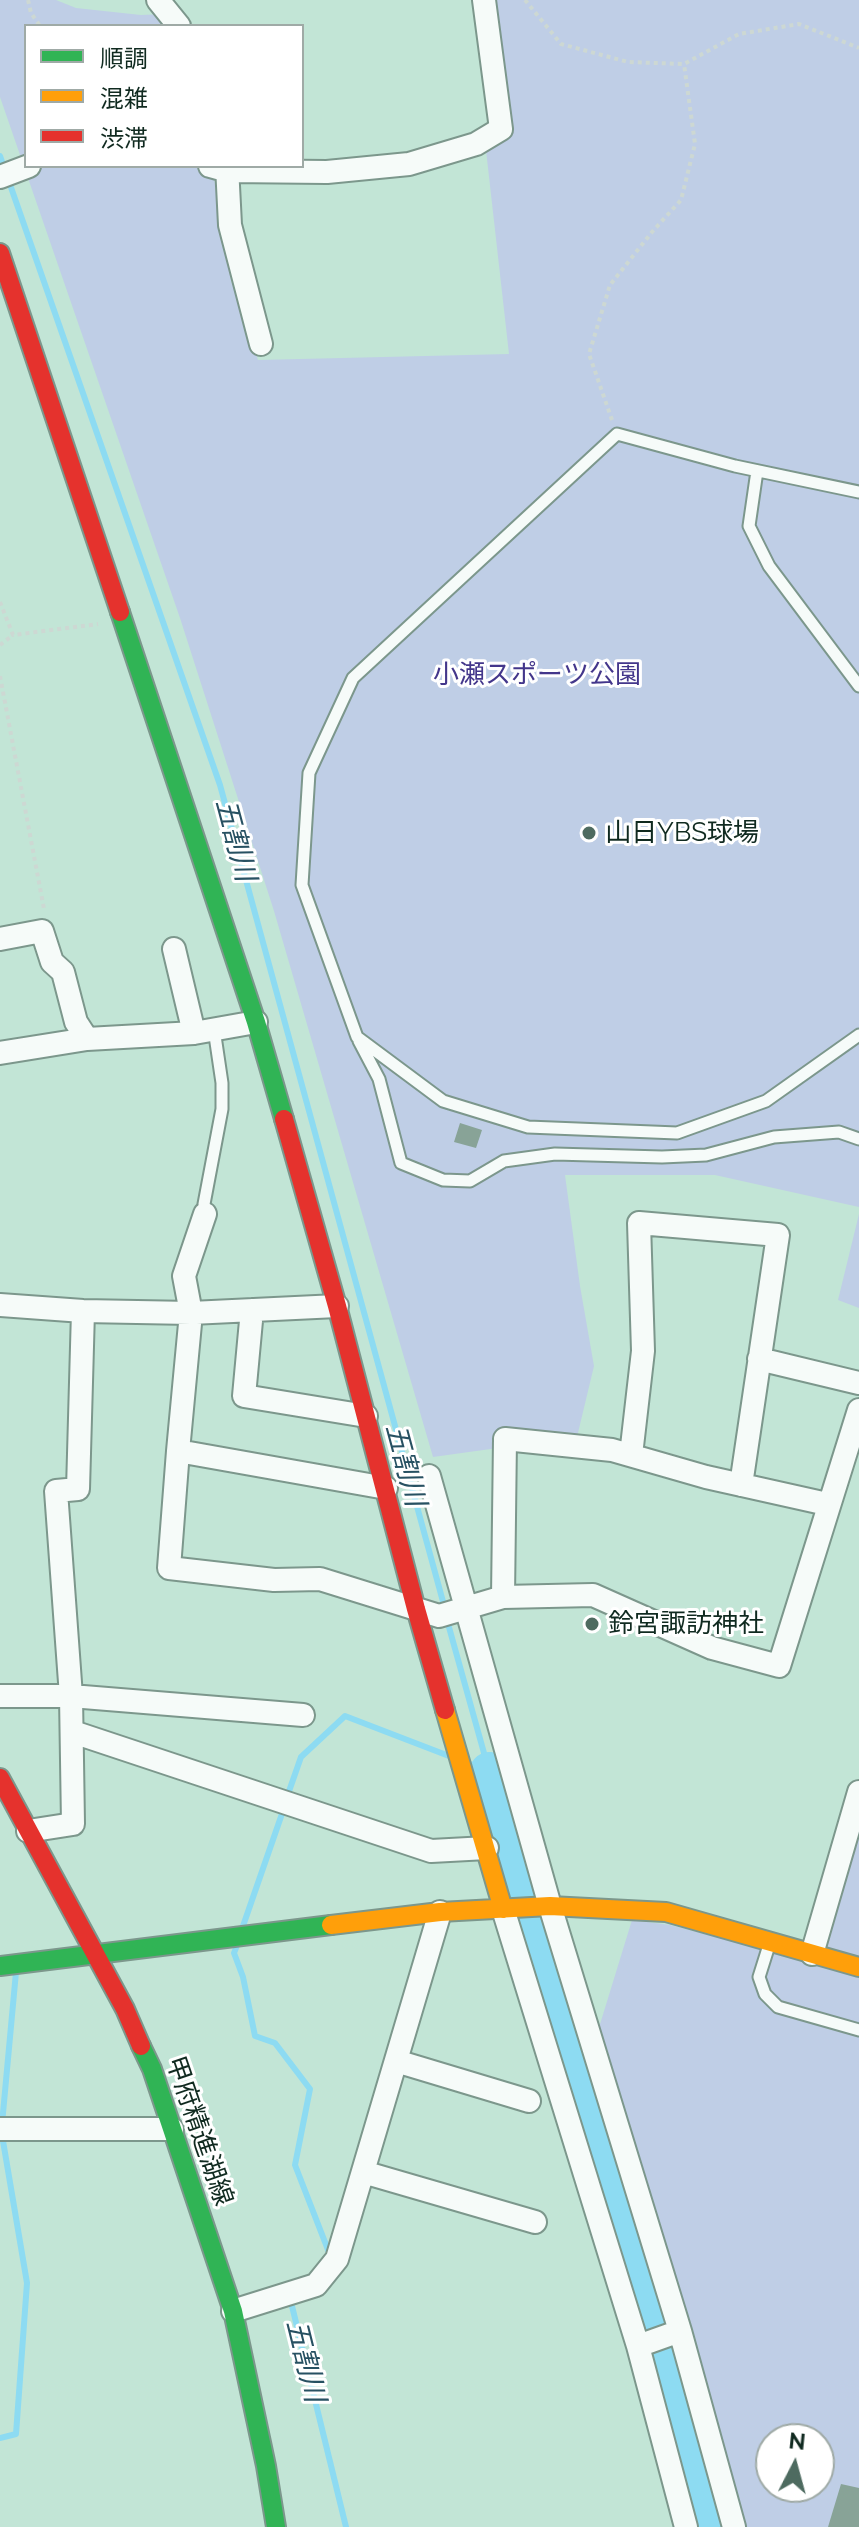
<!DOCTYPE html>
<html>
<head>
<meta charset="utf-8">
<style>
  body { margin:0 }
  #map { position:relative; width:859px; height:2527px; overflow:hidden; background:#c2e5d6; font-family:Raleway,"Noto Sans JP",sans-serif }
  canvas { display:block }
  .legend { position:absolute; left:24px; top:24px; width:280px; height:144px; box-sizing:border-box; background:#fff; border:2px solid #9faaa6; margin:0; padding:10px 14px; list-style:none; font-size:24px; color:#102a20 }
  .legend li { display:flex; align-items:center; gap:16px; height:40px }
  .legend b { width:40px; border:2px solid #9faaa6 }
  .north { position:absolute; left:755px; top:2423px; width:80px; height:80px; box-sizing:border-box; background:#fff; border:2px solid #9faaa6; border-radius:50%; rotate:6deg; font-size:22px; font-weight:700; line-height:32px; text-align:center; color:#102a20 }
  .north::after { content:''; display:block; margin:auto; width:28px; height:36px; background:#4e6b60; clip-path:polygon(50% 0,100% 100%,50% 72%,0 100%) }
</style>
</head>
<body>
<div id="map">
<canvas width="859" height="2527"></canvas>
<ul class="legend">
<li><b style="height:10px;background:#30b455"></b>順調</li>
<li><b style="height:10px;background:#ff9f0a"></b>混雑</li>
<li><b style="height:10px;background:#e5322d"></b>渋滞</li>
</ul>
<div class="north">N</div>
</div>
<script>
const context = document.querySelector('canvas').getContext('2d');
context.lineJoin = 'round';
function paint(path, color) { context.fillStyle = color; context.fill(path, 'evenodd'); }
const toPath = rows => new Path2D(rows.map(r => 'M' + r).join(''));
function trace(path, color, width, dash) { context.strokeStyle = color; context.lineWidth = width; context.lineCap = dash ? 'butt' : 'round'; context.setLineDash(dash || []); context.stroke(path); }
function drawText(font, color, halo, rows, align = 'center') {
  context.font = font + ' Raleway,"Noto Sans JP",sans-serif'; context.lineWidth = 6; context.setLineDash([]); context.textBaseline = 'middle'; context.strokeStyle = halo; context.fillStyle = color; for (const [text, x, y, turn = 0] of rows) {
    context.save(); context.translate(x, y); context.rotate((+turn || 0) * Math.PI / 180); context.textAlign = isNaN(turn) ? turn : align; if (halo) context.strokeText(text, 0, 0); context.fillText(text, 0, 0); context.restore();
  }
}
paint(toPath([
  [0,0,56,0,76,8,141,15,166,14,172,26,26,26,26,166,212,166,231,281,258,360,509,354,486,150,511,135,495,0,859,0,859,1207,715,1175,565,1175,580,1286,594,1366,577,1437,433,1457,274,911,180,618,0,97],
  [859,1214,859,1308,838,1300],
  [859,1817,859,2527,736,2527,593,2047,632,1920,670,1925,817,1963],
  [771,2439,819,2439,819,2487,771,2487]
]), '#bfcee6');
trace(toPath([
  [0,156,220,785,445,1609],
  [447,1620,489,1771,470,1764],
  [287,1797,301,1757,345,1716,449,1756],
  [243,1926,284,1808],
  [236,1948,234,1953,243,1977,255,2036,275,2043,310,2089,295,2165,330,2255],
  [2,2124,16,1972],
  [293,2299,291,2302,346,2527],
  [0,2438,16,2434,27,2283,2,2135]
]), '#8ddbf2', 6);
trace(toPath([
  [489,1771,709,2527]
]), '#8ddbf2', 38);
paint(toPath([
  [460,1123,482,1130,476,1148,454,1142],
  [841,2484,859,2488,859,2527,828,2527]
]), '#88a397');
const lane = toPath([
  [757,471,749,526,769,566,859,686],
  [859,492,735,466,617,434,353,678,309,773,302,885,357,1037,443,1101,528,1127,677,1133,766,1101,859,1035],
  [359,1041,379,1079,401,1163,443,1180,470,1181,504,1161,555,1154,662,1157,706,1155,774,1137,839,1132,859,1139],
  [205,1214,204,1204,222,1109,222,1083,214,1029],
  [770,1942,759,1977,765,1994,778,2007,859,2030]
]);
const street = toPath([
  [158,0,179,26],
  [210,166,228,171,327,172,409,164,476,144,501,129,484,0],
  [227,166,230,225,261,344],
  [0,177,29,166],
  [0,939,42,931,52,962,63,972,76,1022,87,1039],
  [174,949,194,1033],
  [0,1053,87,1039,194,1033,256,1022],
  [205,1214,184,1276,191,1313,178,1451,386,1488],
  [0,1305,83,1311,191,1313,337,1306],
  [252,1310,244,1396,366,1416],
  [759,1359,859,1383],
  [178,1451,169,1568,274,1580,320,1579,439,1616,503,1597,593,1595,712,1648,779,1666,859,1410],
  [631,1455,643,1351,639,1223,778,1235,741,1485],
  [429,1476,550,1906,680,2331,734,2527],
  [503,1597,505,1439,612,1450,706,1477,827,1504],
  [0,1696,71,1696,303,1715],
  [73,1732,431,1851,487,1848],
  [28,1831,73,1824,71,1696,56,1491,78,1489,83,1311],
  [503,1909,638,2346,686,2527],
  [812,1954,859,1792],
  [396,2061,529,2101],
  [0,2129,172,2129],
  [363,2172,535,2222],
  [233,2311,316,2285,337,2259,440,1912],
  [638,2346,680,2331]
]);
const fast = toPath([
  [120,612,256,1022,284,1119],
  [0,1966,331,1925],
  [141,2046,152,2069,233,2311,266,2466,276,2527]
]);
const slow = toPath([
  [445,1710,503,1909],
  [331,1925,440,1912,550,1906,666,1912,859,1967]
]);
const jam = toPath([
  [0,253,120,612],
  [284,1119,337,1306,416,1609,445,1710],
  [0,1778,125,2009,141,2046]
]);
trace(lane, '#7c978c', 15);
trace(street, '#7c978c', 26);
trace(fast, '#7c978c', 22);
trace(slow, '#7c978c', 22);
trace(jam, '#7c978c', 22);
trace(toPath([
  [28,0,31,13,40,26],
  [525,0,561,44,628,62,684,64,739,34,799,24,859,48],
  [612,420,589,354,610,285,652,232,681,200,695,144,684,64],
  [0,602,13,635,98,624],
  [0,645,13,635],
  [0,676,44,909]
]), '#cdd8d3', 4, [4, 4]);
trace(lane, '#f6fbf9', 11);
trace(street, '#f6fbf9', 22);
trace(fast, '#30b455', 18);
trace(slow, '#ff9f0a', 18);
trace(jam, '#e5322d', 18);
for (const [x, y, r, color] of [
  [589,833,8,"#4e6b60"],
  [592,1624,8,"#4e6b60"]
]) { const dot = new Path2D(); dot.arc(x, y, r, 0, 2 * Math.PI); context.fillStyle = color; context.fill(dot); trace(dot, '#fff', 3); }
drawText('26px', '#43368b', '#fff', [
  ["小瀬スポーツ公園",537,675]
]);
drawText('26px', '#102a20', '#fff', [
  ["山日YBS球場",605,833],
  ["鈴宮諏訪神社",608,1624]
], 'left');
drawText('26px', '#102a20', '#fff', [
  ["甲府精進湖線",199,2131,71]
]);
drawText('italic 28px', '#275162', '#fff', [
  ["五割川",235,840,75],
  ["五割川",405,1465,75],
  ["五割川",305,2361,76]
]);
</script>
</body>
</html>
